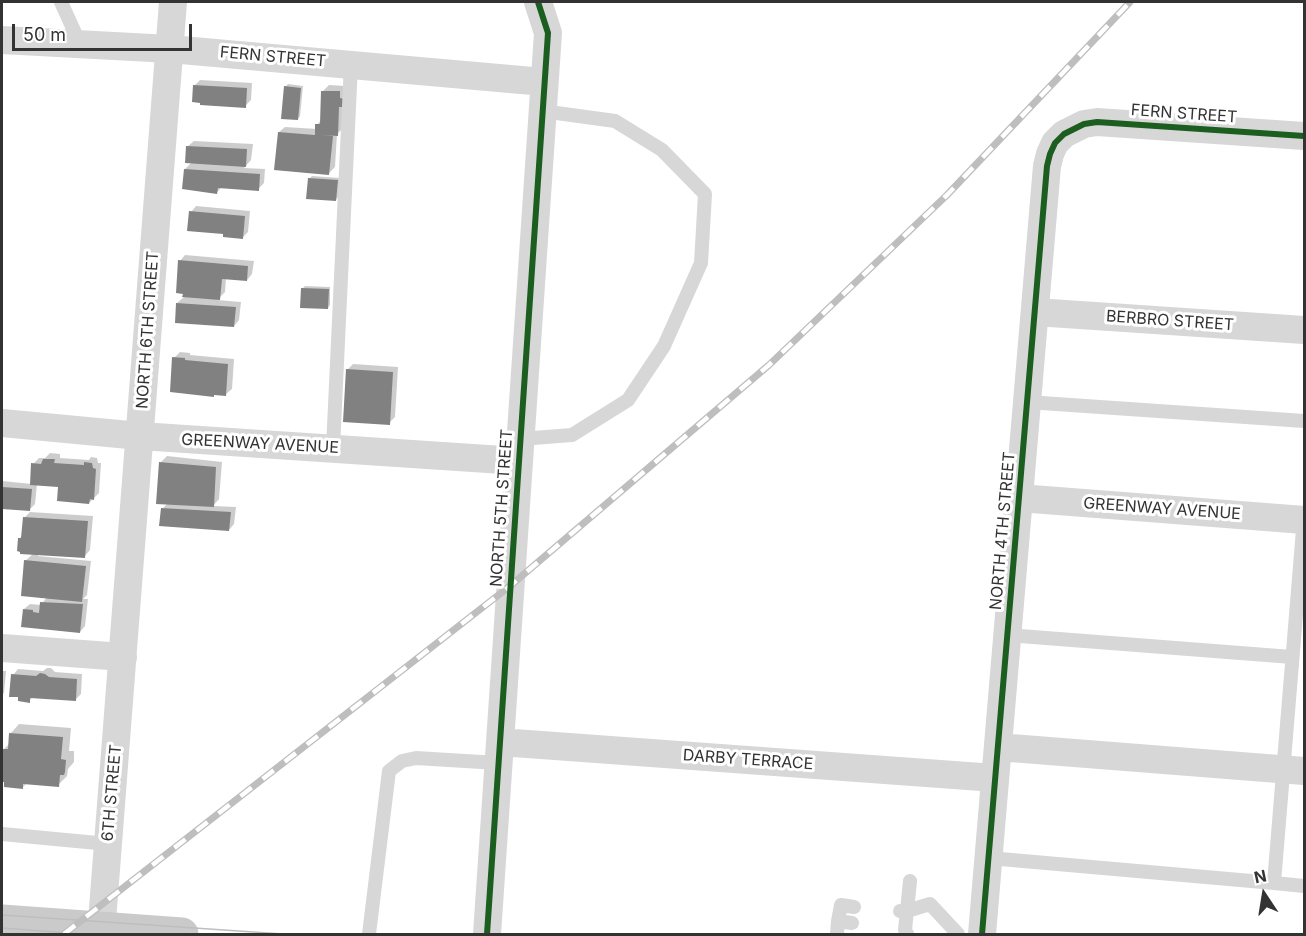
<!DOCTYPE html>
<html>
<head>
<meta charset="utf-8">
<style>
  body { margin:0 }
  #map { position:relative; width:1306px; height:936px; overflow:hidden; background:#fff; font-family:Inter,sans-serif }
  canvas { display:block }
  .frame { position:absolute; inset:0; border:3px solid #333; pointer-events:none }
  .north { position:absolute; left:1234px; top:864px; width:60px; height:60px; -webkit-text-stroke:4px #fff; paint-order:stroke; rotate:348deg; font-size:16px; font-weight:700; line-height:24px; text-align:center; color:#333 }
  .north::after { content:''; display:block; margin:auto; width:21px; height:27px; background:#333; clip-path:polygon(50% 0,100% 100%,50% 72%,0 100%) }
  .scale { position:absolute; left:12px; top:24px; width:180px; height:27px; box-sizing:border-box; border:3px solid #333; border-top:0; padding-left:8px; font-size:18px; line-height:21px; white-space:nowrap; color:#333; -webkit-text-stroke:4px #fff; paint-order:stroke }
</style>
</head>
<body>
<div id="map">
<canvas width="1306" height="936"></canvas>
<div class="frame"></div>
<div class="north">N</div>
<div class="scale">50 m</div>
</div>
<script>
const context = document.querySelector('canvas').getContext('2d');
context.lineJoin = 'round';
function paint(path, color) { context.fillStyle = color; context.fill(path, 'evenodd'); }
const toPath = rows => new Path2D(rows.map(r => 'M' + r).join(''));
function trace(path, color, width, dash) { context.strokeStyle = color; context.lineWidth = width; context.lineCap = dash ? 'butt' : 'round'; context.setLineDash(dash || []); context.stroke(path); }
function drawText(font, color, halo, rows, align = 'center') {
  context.font = font + ' Inter,sans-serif'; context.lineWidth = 6; context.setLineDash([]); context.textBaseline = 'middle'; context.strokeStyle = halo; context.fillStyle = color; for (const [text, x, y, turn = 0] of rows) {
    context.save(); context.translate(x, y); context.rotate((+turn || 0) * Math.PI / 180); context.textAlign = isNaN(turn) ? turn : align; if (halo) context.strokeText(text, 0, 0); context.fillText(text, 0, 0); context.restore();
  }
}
paint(toPath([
  [200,80,252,83,251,100,245,106,194,86],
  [288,84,303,86,300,116,298,119,285,87],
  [329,85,345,86,343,128,337,134,335,167,329,173,279,132,285,127,317,129,317,125,321,120,323,91],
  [194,141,253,144,251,160,244,168,265,169,264,183,258,189,223,186,217,192,185,169,192,162,188,146],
  [312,176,340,178,338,197,336,200,309,179],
  [196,206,250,211,248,232,242,238,225,233,191,212],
  [185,255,254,261,252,274,247,280,226,278,225,292,217,300,241,302,239,320,234,326,177,303,184,297,180,261],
  [305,286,330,287,330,305,328,308,302,289],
  [180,352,190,353,190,355,234,359,232,389,226,394,174,358],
  [353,364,398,367,395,417,389,423,347,370],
  [50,453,60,454,60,458,89,460,91,457,97,458,98,463,101,463,99,493,89,503,60,486,37,484,35,504,30,509,2,507,2,481,32,484,33,464,39,458,45,458],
  [167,456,222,462,219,499,213,506,236,507,234,524,229,530,163,508,168,503,161,462],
  [30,512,93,516,90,550,85,556,38,553,38,556,91,561,87,595,83,599,88,599,85,626,80,632,24,609,30,604,41,605,47,597,25,561,34,553,20,538,23,535,24,518],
  [47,668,51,668,55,672,82,674,81,694,75,700,33,697,29,701,13,675,18,669,43,671],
  [2,671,6,671,4,693,2,695],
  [19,724,71,728,69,751,74,751,74,762,68,769,67,776,58,785,27,783,23,787,2,780,3,750,10,743,11,733]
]), '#0003');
paint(toPath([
  [193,85,247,88,246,108,200,105,200,103,192,102],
  [284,86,301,88,298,120,281,119],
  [321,91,340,91,340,98,345,99,345,107,339,107,338,136,322,135,333,136,329,175,274,170,278,132,315,135,315,124,320,124],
  [186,146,247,149,246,167,185,163],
  [184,169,260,174,259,191,218,188,217,194,182,189],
  [308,178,338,180,336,201,306,199],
  [189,211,245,216,243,239,223,237,223,234,187,231],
  [178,260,248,266,247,281,222,279,220,300,182,297,183,294,176,293],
  [301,288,329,289,328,309,300,308],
  [176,303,236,307,234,327,175,323],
  [172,357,185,358,185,360,228,364,226,396,214,395,214,397,170,392],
  [346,369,393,372,390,425,343,422],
  [43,459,55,459,54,463,84,465,84,462,92,463,93,468,96,469,94,500,90,499,89,504,57,501,58,487,30,485,31,463,41,464],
  [159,462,216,467,214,507,156,504],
  [2,487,32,489,30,511,2,509],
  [161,508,231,512,229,531,159,526],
  [23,517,88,521,85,558,20,554,20,552,17,551,18,538,21,538],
  [24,560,86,566,82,602,21,596],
  [40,602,83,604,80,633,21,627,23,609,33,610,33,612,39,613],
  [40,673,45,674,49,677,77,679,76,701,30,698,30,703,18,701,18,697,9,697,11,674,36,676],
  [9,733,63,737,61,759,66,760,65,772,64,775,60,775,59,787,23,784,23,789,4,787,4,782,2,782,2,749,8,749]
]), '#818181');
trace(toPath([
  [61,2,80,44],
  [1027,402,1304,421],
  [520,439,572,435,628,400,664,346,701,263,705,194,662,150,615,121,542,111],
  [333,448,351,64],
  [1304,517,1274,883,1304,886],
  [1007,635,1292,657],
  [2,834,108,844],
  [989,858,1274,883],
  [900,911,907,911,930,904,958,934],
  [838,921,841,905,854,907],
  [369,934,389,771,402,761,416,758,498,763],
  [837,934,838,921,852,923],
  [907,934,905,930,910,881]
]), '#d7d7d7', 14);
trace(toPath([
  [2,40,170,49,544,82],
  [1035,312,1304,330],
  [2,423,140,436,518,461],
  [1019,498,1304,520],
  [2,648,123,657],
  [500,742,995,778],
  [998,747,1304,771],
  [101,934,173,2],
  [487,934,548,33,538,2],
  [982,934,1047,166,1050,154,1055,143,1064,134,1084,124,1097,122,1304,136]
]), '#d7d7d7', 28);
trace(toPath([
  [2,921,182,934]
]), '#cacaca', 33);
trace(toPath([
  [2,915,283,934],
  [2,928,83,934]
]), '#bebebe', 1.5);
const rail = toPath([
  [64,934,510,586,769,365,947,195,1130,2]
]);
trace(rail, '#bebebe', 7);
trace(rail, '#fff', 4.5, [14]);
trace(toPath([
  [487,934,548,33,538,2],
  [982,934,1047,166,1050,154,1055,143,1064,134,1084,124,1097,122,1304,136]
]), '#1b5e20', 6);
drawText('16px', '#333', '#fff', [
  ["FERN STREET",273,57,5],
  ["FERN STREET",1184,114,4],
  ["BERBRO STREET",1170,321,4],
  ["NORTH 6TH STREET",148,330,-86],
  ["GREENWAY AVENUE",260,444,3],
  ["NORTH 5TH STREET",502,508,-86],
  ["GREENWAY AVENUE",1162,509,4],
  ["NORTH 4TH STREET",1003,531,-85],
  ["DARBY TERRACE",748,760,4],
  ["6TH STREET",112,793,-85]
]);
</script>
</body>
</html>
